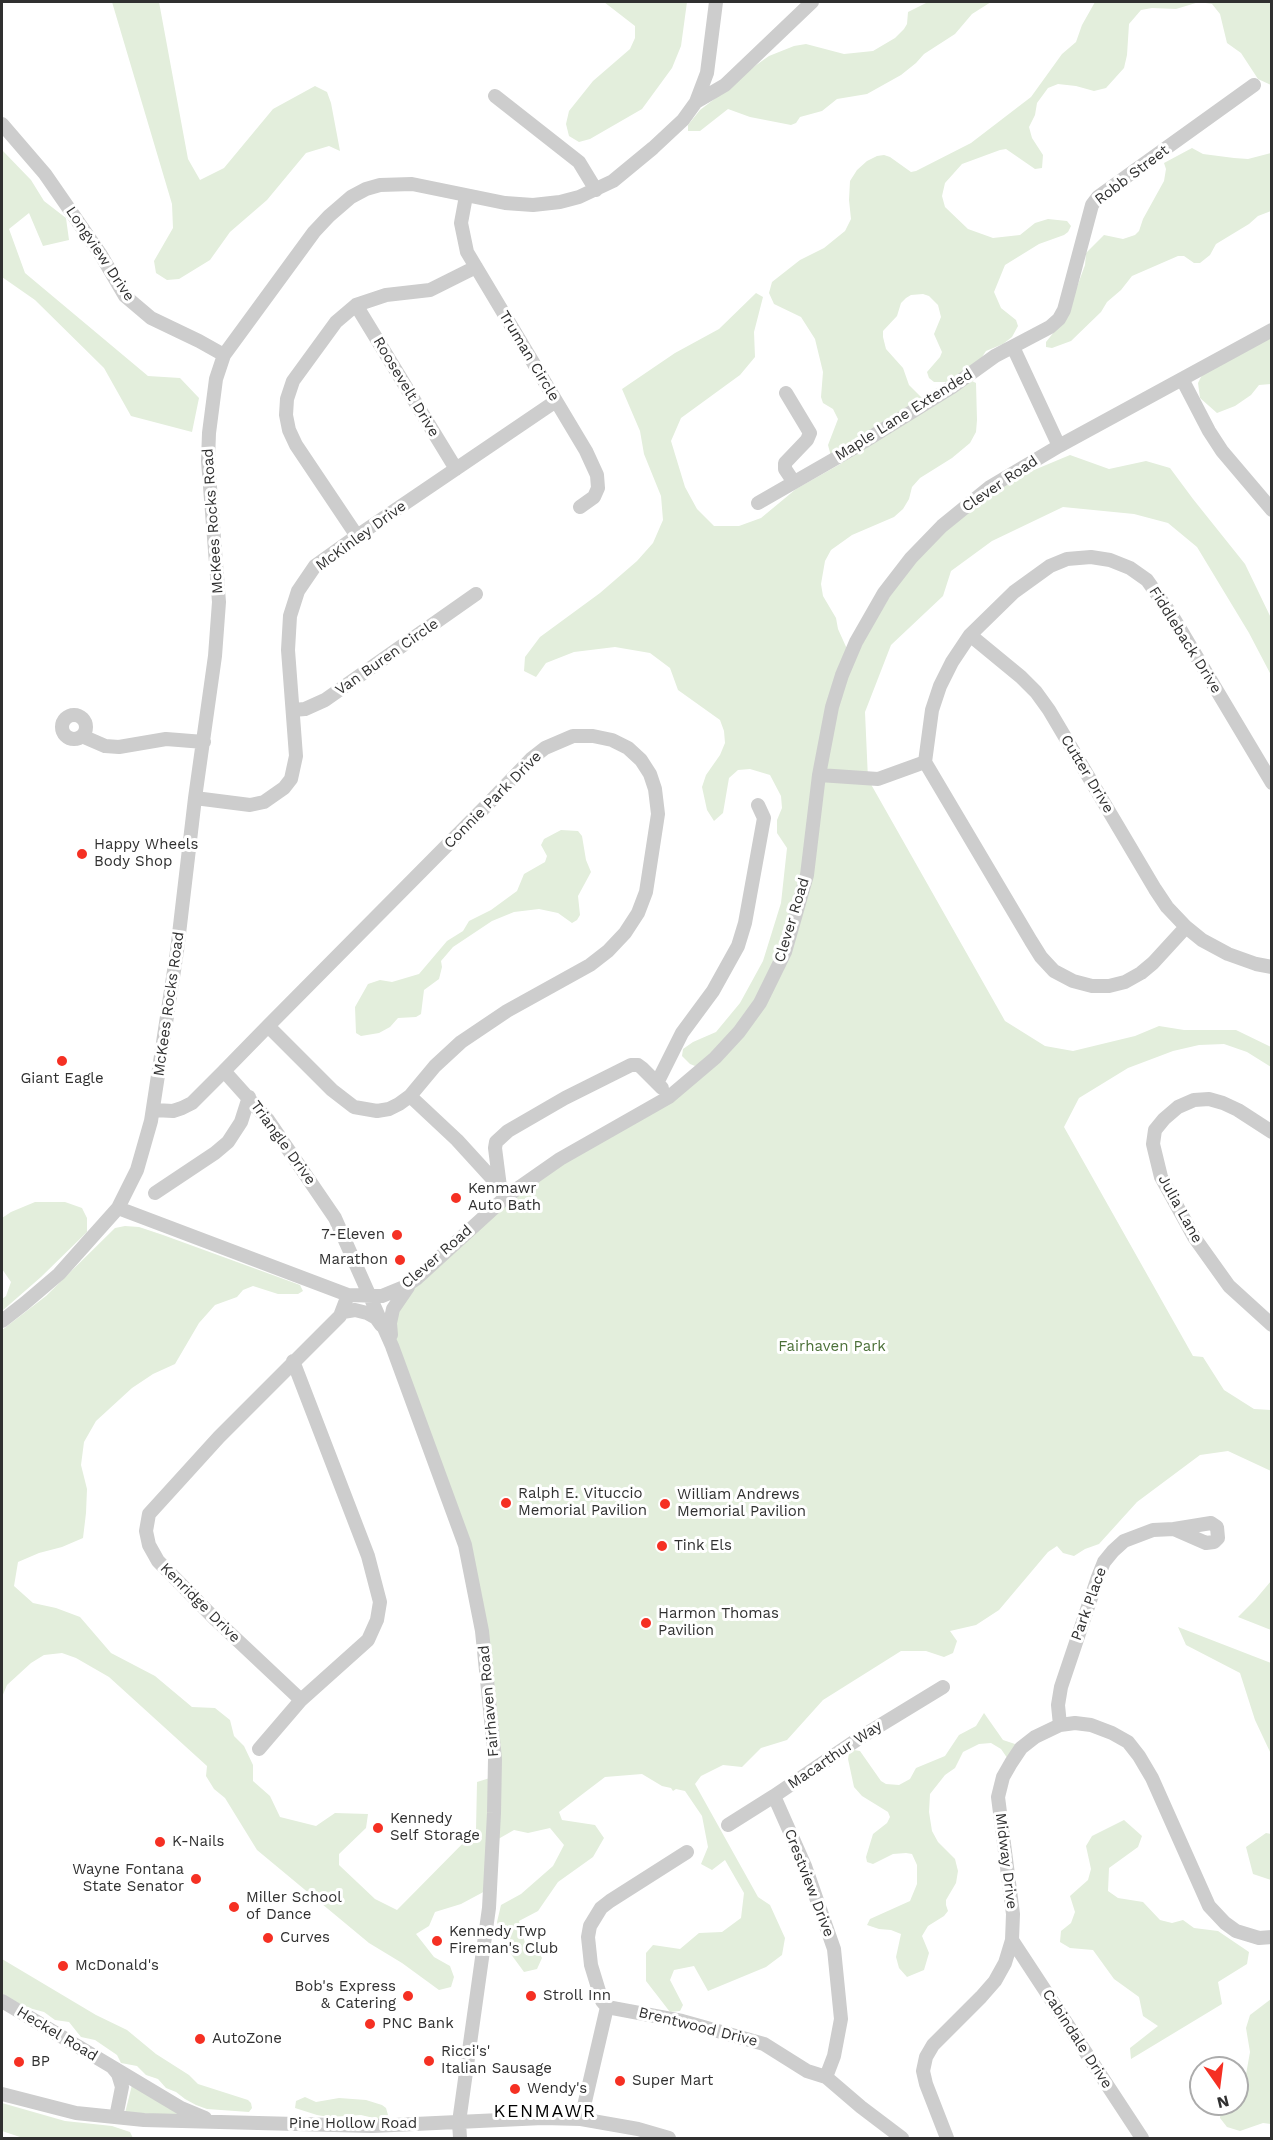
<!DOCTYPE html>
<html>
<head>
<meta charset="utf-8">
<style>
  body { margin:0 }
  #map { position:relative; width:1273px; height:2140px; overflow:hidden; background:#fff; font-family:"Work Sans",sans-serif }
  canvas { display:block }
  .frame { position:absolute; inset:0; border:3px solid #303030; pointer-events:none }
  .north { position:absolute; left:1189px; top:2056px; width:60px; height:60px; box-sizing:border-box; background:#fff; border:2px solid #acacac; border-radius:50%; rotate:166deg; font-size:16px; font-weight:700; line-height:24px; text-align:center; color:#303030 }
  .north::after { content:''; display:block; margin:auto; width:21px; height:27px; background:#f53023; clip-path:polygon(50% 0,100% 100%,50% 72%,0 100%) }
</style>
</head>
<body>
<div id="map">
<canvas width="1273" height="2140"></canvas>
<div class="frame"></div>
<div class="north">N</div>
</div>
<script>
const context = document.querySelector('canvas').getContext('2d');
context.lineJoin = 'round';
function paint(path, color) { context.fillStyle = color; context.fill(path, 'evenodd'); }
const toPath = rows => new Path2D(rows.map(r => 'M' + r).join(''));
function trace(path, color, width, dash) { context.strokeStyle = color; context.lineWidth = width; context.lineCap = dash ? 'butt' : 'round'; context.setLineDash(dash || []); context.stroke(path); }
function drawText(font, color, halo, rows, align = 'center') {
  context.font = font + ' "Work Sans",sans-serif'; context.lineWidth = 6; context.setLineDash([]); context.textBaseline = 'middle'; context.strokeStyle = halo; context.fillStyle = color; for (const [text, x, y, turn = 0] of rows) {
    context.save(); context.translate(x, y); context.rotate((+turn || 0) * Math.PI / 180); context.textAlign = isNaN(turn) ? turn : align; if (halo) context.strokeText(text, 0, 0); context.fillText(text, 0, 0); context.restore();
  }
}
paint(toPath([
  [112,2,159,2,188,159,200,180,224,168,273,109,315,86,327,92,331,103,340,151,329,146,306,153,267,200,230,232,210,260,179,279,167,280,156,273,154,261,173,228,172,204],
  [604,2,687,2,681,46,672,68,642,109,590,139,579,142,569,136,566,124,569,111,593,81,630,49,635,38,635,26],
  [928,2,991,2,972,14,955,34,924,54,916,63,901,75,867,94,837,99,822,111,800,117,796,123,791,125,750,117,728,109,700,131,688,131,688,125,700,110,721,94,731,83,769,56,794,46,806,44,844,54,873,51,895,38,904,29,907,24,908,12],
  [1095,2,1271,2,1271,85,1258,79,1241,53,1227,43,1220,14,1212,4,1199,2,1176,9,1152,8,1141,10,1129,24,1127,55,1124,68,1106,88,1094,91,1076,86,1058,84,1048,88,1037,103,1035,115,1029,127,1032,138,1043,155,1042,168,1035,169,1006,149,1000,150,962,164,945,183,942,196,945,207,968,229,993,238,1020,235,1035,223,1048,219,1067,221,1071,226,1068,232,1064,235,1039,244,1005,265,994,292,1001,308,1016,320,1018,326,1012,337,1003,344,986,351,980,360,951,382,934,382,929,378,927,372,940,357,942,352,934,334,941,317,938,305,929,296,923,294,911,295,906,298,901,303,897,316,883,331,883,337,886,349,903,368,909,385,925,401,832,460,828,445,838,419,833,409,823,403,821,397,823,372,815,339,801,317,774,304,769,293,772,282,800,260,824,248,845,231,851,219,849,200,850,181,857,170,867,161,877,156,884,155,890,157,911,172,916,171,971,143,1031,97,1062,54,1076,42,1082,25],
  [1192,148,1203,154,1234,158,1248,159,1271,153,1271,211,1258,216,1249,224,1216,244,1210,255,1200,263,1194,263,1184,256,1178,256,1132,276,1121,290,1107,302,1101,312,1071,341,1052,348,1046,347,1046,342,1066,317,1085,265,1086,253,1104,235,1123,239,1135,235,1139,231,1143,219,1164,181,1166,169,1164,163],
  [2,150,31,180,44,201,66,218,69,240,43,246,29,213,9,229,25,273,148,376,180,378,199,398,192,432,131,416,104,368,35,300,2,277],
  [756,293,763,297,754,332,755,357,740,375,681,418,671,441,685,487,697,509,714,526,739,526,761,518,796,489,842,463,853,451,968,379,976,383,977,420,976,432,970,443,952,458,920,478,912,487,909,499,903,509,894,517,852,535,831,550,825,561,821,584,823,596,836,618,838,629,847,649,804,876,782,951,758,1002,713,1056,695,1066,690,1064,682,1056,683,1049,693,1042,716,1032,740,1003,763,961,781,903,787,848,777,833,777,820,782,808,781,796,770,775,750,769,738,770,729,778,723,813,714,821,707,810,702,787,706,775,720,755,725,743,724,731,720,720,678,690,670,668,650,653,615,647,574,652,546,663,536,677,524,671,525,657,540,637,600,593,637,561,653,543,663,520,661,496,644,454,640,431,622,389,675,353,719,329],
  [1271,331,1271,384,1259,385,1251,395,1235,406,1217,413,1200,398,1198,383,1206,367],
  [1070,455,1109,469,1146,461,1170,468,1193,499,1245,564,1271,618,1271,675,1249,633,1197,547,1168,523,1134,514,1063,507,992,541,951,571,943,596,891,645,865,712,868,779,1005,1021,1045,1046,1073,1051,1135,1036,1159,1026,1184,1030,1236,1030,1271,1047,1271,1067,1247,1052,1224,1044,1199,1045,1173,1051,1128,1068,1079,1098,1064,1127,1193,1356,1203,1357,1224,1390,1254,1409,1271,1410,1271,1471,1228,1451,1200,1455,1137,1502,1099,1544,1085,1549,1074,1556,1063,1553,1057,1546,1048,1552,999,1610,976,1625,950,1631,957,1641,953,1653,944,1657,926,1651,901,1651,823,1700,787,1740,761,1748,742,1767,723,1765,701,1776,695,1784,758,1897,770,1905,785,1938,782,1955,766,1967,708,1991,694,1966,674,1970,670,1980,683,2005,680,2011,670,2012,646,1981,646,1953,653,1945,680,1949,699,1933,722,1932,741,1918,744,1893,725,1860,712,1870,701,1864,708,1847,702,1816,685,1791,676,1789,673,1791,671,1788,662,1786,642,1774,605,1777,559,1812,562,1820,595,1825,604,1838,593,1857,558,1882,538,1911,519,1921,525,1943,537,1948,542,1958,537,1969,524,1972,505,1946,497,1922,501,1905,521,1894,553,1866,564,1845,550,1828,528,1833,514,1830,493,1842,494,1813,474,1588,392,1346,393,1309,507,1196,669,1096,739,1032,785,952,843,675,912,559,991,488],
  [561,830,578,831,582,836,586,860,591,872,578,896,580,915,577,920,572,923,558,913,539,909,514,912,492,921,453,947,441,961,442,967,439,979,424,990,421,1014,416,1017,398,1018,390,1027,379,1033,361,1036,356,1033,355,1007,368,984,380,980,392,982,419,974,447,941,463,931,469,921,491,910,517,891,524,874,545,862,547,856,541,845,544,839],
  [35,1202,65,1202,82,1208,87,1218,87,1232,41,1277,2,1311,2,1299,6,1296,11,1282,2,1269,2,1218,11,1212],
  [125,1226,139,1227,163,1235,300,1285,303,1291,298,1294,278,1294,253,1286,243,1290,237,1297,215,1305,199,1323,175,1364,153,1374,132,1388,96,1421,84,1442,81,1465,87,1489,86,1513,83,1538,62,1547,39,1553,18,1562,14,1586,33,1603,56,1608,80,1617,111,1653,155,1676,192,1707,215,1708,230,1720,234,1736,244,1746,253,1765,253,1781,270,1796,280,1817,316,1826,335,1813,368,1814,366,1828,339,1854,339,1865,375,1899,397,1910,476,1830,477,1782,493,1777,489,1889,461,1904,435,1912,429,1926,416,1934,434,1957,450,1966,454,1977,451,1987,439,1990,402,1963,369,1943,257,1850,225,1798,214,1789,206,1776,207,1766,109,1677,76,1658,62,1653,44,1655,31,1663,7,1685,2,1697,2,1330,46,1296,115,1228],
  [1271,1581,1271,1630,1238,1617,1255,1600],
  [1178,1627,1271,1663,1271,1754,1255,1720,1240,1673,1186,1645],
  [984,1713,1003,1740,1018,1745,1010,1762,1001,1749,991,1743,979,1744,963,1752,955,1768,945,1775,930,1794,929,1812,932,1831,938,1842,955,1859,958,1871,956,1883,946,1900,946,1905,948,1911,944,1916,928,1926,922,1936,929,1953,924,1970,907,1977,899,1968,896,1957,901,1934,891,1930,879,1929,867,1925,870,1919,910,1901,917,1884,917,1865,912,1854,906,1853,893,1854,873,1864,867,1862,866,1857,873,1834,887,1823,890,1817,888,1812,862,1796,854,1787,848,1759,849,1753,854,1750,860,1751,881,1781,886,1784,899,1785,910,1779,916,1768,945,1756,959,1735,976,1726],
  [1124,1820,1142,1836,1138,1847,1109,1868,1108,1891,1118,1898,1143,1902,1160,1920,1172,1923,1183,1920,1194,1928,1218,1931,1249,1952,1247,1964,1218,1982,1222,2004,1131,2059,1130,2048,1158,2026,1143,2016,1139,1997,1114,1979,1093,1950,1070,1948,1060,1942,1061,1931,1071,1923,1075,1912,1070,1896,1088,1880,1091,1869,1086,1846,1092,1836],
  [1266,1833,1271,1834,1271,1880,1253,1874,1246,1847],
  [2,1959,96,2015,127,2030,156,2054,189,2075,198,2084,248,2100,251,2103,252,2108,249,2112,207,2109,196,2105,185,2099,176,2092,166,2088,158,2079,146,2075,137,2066,121,2063,117,2055,95,2040,81,2037,69,2022,55,2020,44,2012,29,2008,12,2000,2,1993],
  [1271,1999,1271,2124,1263,2123,1240,2131,1227,2127,1220,2118,1221,2105,1237,2104,1237,2089,1245,2080,1250,2052,1246,2028,1250,2015],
  [132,2085,182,2115,125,2113],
  [305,2097,316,2102,339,2098,366,2100,382,2105,386,2108,388,2115,382,2120,361,2115,329,2117,317,2115,295,2108,296,2101],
  [2,2103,65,2121,112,2126,130,2132,133,2138,23,2138,2,2131]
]), '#e3eedc');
trace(toPath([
  [495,96,579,162,596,190],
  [696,102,725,85,812,2],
  [2,124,45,174,101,255,125,296,151,318,199,341,224,355],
  [466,196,461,223,467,252,586,451,597,475,598,488,594,497,580,507],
  [356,305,456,469],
  [1013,347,1059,446],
  [1182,379,1209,431,1222,451,1272,510],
  [786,393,810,433,807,440,785,463,785,469,793,481],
  [758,503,852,449,952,387,995,356,1050,327,1059,319,1064,310,1092,205,1098,197,1254,85],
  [357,536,296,445,289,430,286,415,287,399,293,381,336,322,356,305,386,295,430,290,476,267],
  [970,635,1021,677,1036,692,1049,710,1155,889,1167,907,1186,927],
  [293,710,305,709,325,700,476,594],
  '62 727a12 12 0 1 1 24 0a12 12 0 1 1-24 0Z',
  [82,736,105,746,119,747,166,739,204,742],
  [819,775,878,779,925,762],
  [1272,783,1173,617,1147,580,1130,568,1110,560,1091,557,1067,559,1050,566,1014,592,970,635,952,662,940,686,932,710,925,762,1031,941,1041,957,1054,971,1073,981,1092,986,1109,986,1125,982,1141,973,1153,963,1186,927,1202,940,1228,954,1256,964,1272,967],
  [195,798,250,805,264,802,284,788,291,779,296,756,288,650,290,616,298,591,315,566,357,536,556,401],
  [224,1071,268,1026,485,807,531,759,545,748,573,736,593,736,612,740,628,748,641,760,650,774,655,789,658,814,646,892,638,913,625,933,608,951,590,965,507,1011,461,1042,435,1066,410,1096,399,1104,389,1109,377,1111,354,1107,332,1090,268,1026],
  [657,1083,682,1033,713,991,738,946,745,923,764,818,758,805],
  [410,1096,457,1140,499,1186],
  [154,1110,173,1111,182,1108,192,1103,224,1071,268,1120,335,1218,392,1346,465,1545,482,1631,495,1759,494,1813,489,1908,459,2122,460,2138],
  [1272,1132,1238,1110,1223,1103,1209,1099,1194,1100,1178,1107,1164,1119,1155,1130,1153,1144,1161,1177,1194,1237,1229,1286,1272,1325],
  [500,1187,495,1148,496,1142,508,1131,565,1098,631,1065,638,1065,642,1068,662,1088],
  [155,1193,215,1153,228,1142,241,1122,249,1097],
  [118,1208,348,1295,382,1296,404,1287,416,1279,507,1196,560,1159,669,1097,715,1058,739,1032,760,1003,785,952,807,875,819,775,832,707,842,675,856,642,884,593,911,558,942,526,990,487,1059,446,1272,330],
  [343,1312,355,1310,367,1313,376,1318,381,1325],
  [2,1321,25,1303,59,1274,118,1208,137,1170,151,1121,177,951,195,798,215,656,219,602,208,461,209,433,216,379,224,355,314,232,329,216,351,197,366,189,380,185,412,184,505,203,533,205,560,202,579,197,613,181,653,148,683,120,696,102,707,73,716,2],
  [391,1335,390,1323,393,1309,408,1287],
  [301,1700,216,1620,158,1561,149,1545,146,1531,149,1514,219,1437,340,1316,348,1295],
  [1060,1725,1058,1705,1061,1687,1098,1577,1104,1562,1113,1551,1124,1541,1153,1530,1174,1529,1206,1543,1214,1542,1218,1538,1217,1527,1211,1523,1174,1529],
  [259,1749,301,1700,368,1640,377,1620,380,1602,368,1556,293,1361],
  [774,1796,805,1866,834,1949,841,2019,834,2056,826,2077],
  [728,1825,774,1796,861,1737,943,1687],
  [1012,1940,1142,2138],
  [2,2001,181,2108,205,2118],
  [607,2007,682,2021,764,2044,807,2071,826,2077,861,2107,902,2138],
  [113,2068,118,2074,122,2087,116,2117],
  [2,2094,76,2113,144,2120,372,2126,543,2118,581,2119,638,2129,669,2138],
  [581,2119,607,2007,602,2001,591,1965,588,1937,590,1926,601,1908,610,1901,687,1852],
  [947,2138,926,2084,923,2071,926,2057,933,2045,981,1997,995,1981,1005,1963,1012,1940,1013,1914,998,1797,1003,1777,1011,1763,1021,1748,1035,1737,1060,1725,1075,1723,1091,1725,1112,1733,1128,1742,1139,1756,1152,1778,1209,1906,1225,1923,1236,1931,1259,1938,1272,1937]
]), '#cdcdcd', 14);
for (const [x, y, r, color] of [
  [82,854,6,"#f53023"],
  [62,1061,6,"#f53023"],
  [456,1198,6,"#f53023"],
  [397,1235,6,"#f53023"],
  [400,1260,6,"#f53023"],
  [506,1503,6,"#f53023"],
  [665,1504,6,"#f53023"],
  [662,1546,6,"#f53023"],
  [646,1623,6,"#f53023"],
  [378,1828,6,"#f53023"],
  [160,1842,6,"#f53023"],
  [196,1879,6,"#f53023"],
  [234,1907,6,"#f53023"],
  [268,1938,6,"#f53023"],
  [437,1941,6,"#f53023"],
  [63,1966,6,"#f53023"],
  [408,1996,6,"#f53023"],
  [531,1996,6,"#f53023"],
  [370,2024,6,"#f53023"],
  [200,2039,6,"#f53023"],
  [429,2061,6,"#f53023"],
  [19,2062,6,"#f53023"],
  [620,2081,6,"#f53023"],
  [515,2089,6,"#f53023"]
]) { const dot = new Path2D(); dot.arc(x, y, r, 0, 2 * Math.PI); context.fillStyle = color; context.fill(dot); trace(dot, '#fff', 2); }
drawText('15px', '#303030', '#fff', [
  ["Robb Street",1132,175,-37],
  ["Longview Drive",100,254,56],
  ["Truman Circle",529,356,59],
  ["Roosevelt Drive",406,387,59],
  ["Maple Lane Extended",904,415,-32],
  ["Clever Road",1000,484,-34],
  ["McKees Rocks Road",213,521,-94],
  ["McKinley Drive",361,536,-36],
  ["Fiddleback Drive",1185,640,58],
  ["Van Buren Circle",387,657,-35],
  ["Cutter Drive",1087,774,59],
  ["Connie Park Drive",493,800,-45],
  ["Clever Road",792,920,-73],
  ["McKees Rocks Road",169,1004,-82],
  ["Triangle Drive",283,1143,54],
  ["Julia Lane",1180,1209,61],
  ["Clever Road",437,1257,-41],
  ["Kenridge Drive",200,1603,45],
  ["Park Place",1089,1604,-70],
  ["Fairhaven Road",489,1701,-95],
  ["Macarthur Way",835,1755,-34],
  ["Midway Drive",1006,1861,83],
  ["Crestview Drive",809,1883,69],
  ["Brentwood Drive",698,2027,14],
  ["Heckel Road",57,2034,31],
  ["Cabindale Drive",1077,2039,57],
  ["Pine Hollow Road",353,2124]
]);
drawText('15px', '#303030', '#fff', [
  ["Happy Wheels",94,845],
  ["Body Shop",94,862],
  ["Giant Eagle",62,1079,"center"],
  ["Kenmawr",468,1189],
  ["Auto Bath",468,1206],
  ["7-Eleven",385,1235,"right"],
  ["Marathon",388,1260,"right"],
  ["Ralph E. Vituccio",518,1494],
  ["Memorial Pavilion",518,1511],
  ["William Andrews",677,1495],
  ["Memorial Pavilion",677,1512],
  ["Tink Els",674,1546],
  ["Harmon Thomas",658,1614],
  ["Pavilion",658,1631],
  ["Kennedy",390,1819],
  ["Self Storage",390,1836],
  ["K-Nails",172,1842],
  ["Wayne Fontana",184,1870,"right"],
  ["State Senator",184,1887,"right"],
  ["Miller School",246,1898],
  ["of Dance",246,1915],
  ["Kennedy Twp",449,1932],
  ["Fireman's Club",449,1949],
  ["Curves",280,1938],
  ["McDonald's",75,1966],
  ["Bob's Express",396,1987,"right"],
  ["& Catering",396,2004,"right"],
  ["Stroll Inn",543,1996],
  ["PNC Bank",382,2024],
  ["AutoZone",212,2039],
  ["Ricci's'",441,2052],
  ["Italian Sausage",441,2069],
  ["BP",31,2062],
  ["Super Mart",632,2081],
  ["Wendy's",527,2089]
], 'left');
drawText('15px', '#4b7038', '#fff', [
  ["Fairhaven Park",832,1347]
]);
context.letterSpacing = '1.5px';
drawText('18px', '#000', '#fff', [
  ["KENMAWR",545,2112]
]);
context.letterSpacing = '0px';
</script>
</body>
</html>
